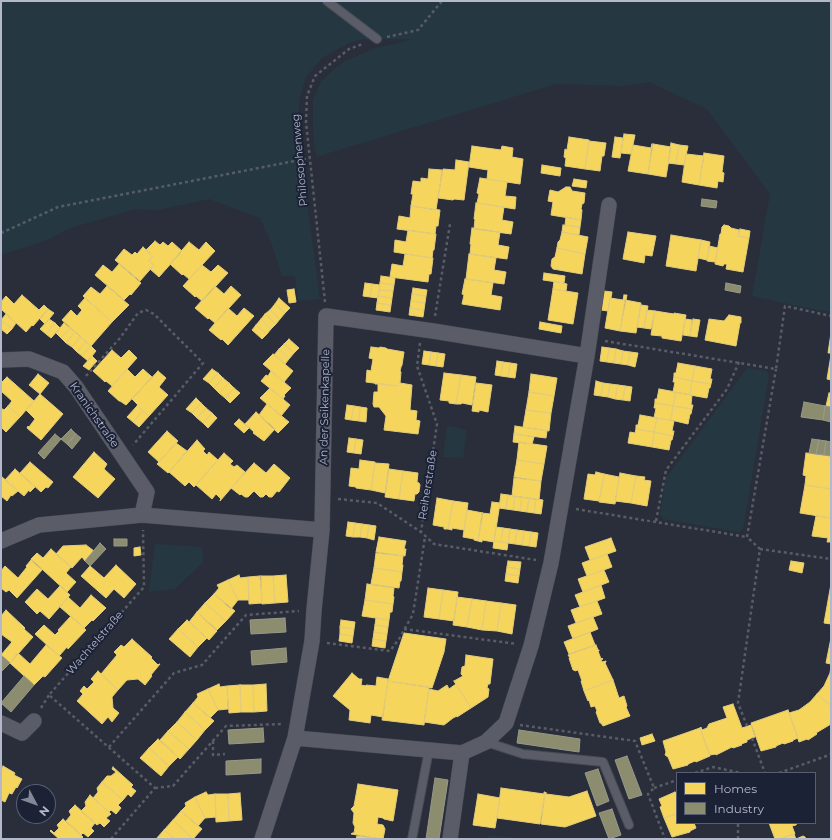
<!DOCTYPE html>
<html>
<head>
<meta charset="utf-8">
<style>
  body { margin:0 }
  #map { position:relative; width:832px; height:840px; overflow:hidden; background:#292e3a; font-family:Montserrat,sans-serif }
  canvas { display:block }
  .frame { position:absolute; inset:0; border:2px solid #b3b8cb; pointer-events:none }
  .legend { position:absolute; left:676px; top:772px; width:140px; height:52px; box-sizing:border-box; background:#1c2236; border:1px solid #585e72; margin:0; padding:5px 7px; list-style:none; font-size:12px; color:#b3b8cb }
  .legend li { display:flex; align-items:center; gap:8px; height:20px }
  .legend b { width:20px; border:1px solid #585e72 }
  .north { position:absolute; left:16px; top:784px; width:40px; height:40px; box-sizing:border-box; background:#1c2236; border:1px solid #585e72; border-radius:50%; rotate:131deg; font-size:11px; font-weight:700; line-height:16px; text-align:center; color:#b3b8cb }
  .north::after { content:''; display:block; margin:auto; width:14px; height:18px; background:#838898; clip-path:polygon(50% 0,100% 100%,50% 72%,0 100%) }
</style>
</head>
<body>
<div id="map">
<canvas width="832" height="840"></canvas>
<div class="frame"></div>
<ul class="legend">
<li><b style="height:11px;background:#f6d55c"></b>Homes</li>
<li><b style="height:11px;background:#8c8c6e"></b>Industry</li>
</ul>
<div class="north">N</div>
</div>
<script>
const context = document.querySelector('canvas').getContext('2d');
context.lineJoin = 'round';
function paint(path, color) { context.fillStyle = color; context.fill(path, 'evenodd'); }
const toPath = rows => new Path2D(rows.map(r => 'M' + r).join(''));
function trace(path, color, width, dash) { context.strokeStyle = color; context.lineWidth = width; context.lineCap = dash ? 'butt' : 'round'; context.setLineDash(dash || []); context.stroke(path); }
function drawText(font, color, halo, rows, align = 'center') {
  context.font = font + ' Montserrat,sans-serif'; context.lineWidth = 4; context.setLineDash([]); context.textBaseline = 'middle'; context.strokeStyle = halo; context.fillStyle = color; for (const [text, x, y, turn = 0] of rows) {
    context.save(); context.translate(x, y); context.rotate((+turn || 0) * Math.PI / 180); context.textAlign = isNaN(turn) ? turn : align; if (halo) context.strokeText(text, 0, 0); context.fillText(text, 0, 0); context.restore();
  }
}
paint(toPath([
  [1,1,831,1,831,312,802,307,752,296,770,194,707,109,649,82,625,86,556,84,316,157,313,132,313,99,322,81,333,70,345,61,375,48,399,43,412,39,364,39,349,43,322,58,306,77,299,100,300,138,308,211,320,299,298,301,295,276,282,276,271,242,260,218,209,199,158,210,134,209,105,218,67,229,50,239,23,248,1,255],
  [747,368,766,371,769,375,743,529,739,532,663,519,660,515,666,478],
  [447,426,467,430,463,458,443,457],
  [155,544,202,547,203,562,175,589,149,592],
  [489,835,529,839,488,839]
]), '#253841');
const homes = toPath([
  [624,134,635,135,631,154,621,153,624,134],
  [569,137,589,140,585,169,565,166,566,158,564,157,565,149,567,150,569,137],
  [615,137,623,138,620,158,612,157,615,137],
  [589,141,606,143,604,156,602,156,600,171,585,169,589,141],
  [671,143,679,145,676,164,668,163,671,143],
  [652,144,648,174,628,171,633,145,651,148,652,144],
  [653,144,671,147,666,177,648,174,653,144],
  [679,145,688,146,684,165,676,164,679,145],
  [472,146,501,150,502,146,513,148,512,157,523,159,520,184,487,179,488,170,469,167,472,146],
  [704,153,724,156,722,172,724,173,723,182,718,181,717,188,699,185,704,153],
  [686,154,704,156,699,185,682,182,686,154],
  [456,160,469,162,464,200,454,199,453,200,438,198,443,169,455,170,456,160],
  [542,165,561,168,560,176,541,173,542,165],
  [429,169,442,170,436,210,411,206,413,194,411,194,413,181,421,182,421,178,428,179,429,169],
  [480,178,507,182,505,196,516,197,515,209,477,203,479,194,477,193,480,178],
  [574,179,587,181,586,188,572,186,574,179],
  [566,187,570,187,572,191,585,193,584,203,582,204,581,209,582,210,581,220,551,215,553,202,548,201,550,190,558,192,566,187],
  [476,203,504,207,502,220,513,222,511,234,474,229,475,219,474,219,476,203],
  [411,206,440,210,438,226,436,226,435,234,397,229,399,216,410,218,411,206],
  [566,217,581,220,580,227,565,225,566,217],
  [563,225,580,227,579,235,562,232,563,225],
  [724,225,729,226,731,228,739,230,738,236,749,238,743,272,726,269,727,264,724,264,723,266,715,264,720,234,721,234,722,227,724,225],
  [472,228,500,232,498,245,509,247,507,259,470,254,471,244,470,244,472,228],
  [740,229,750,231,749,238,738,236,740,229],
  [408,230,436,234,434,250,433,250,432,258,394,252,395,240,406,242,408,230],
  [562,232,588,237,585,254,557,248,558,242,560,240,562,232],
  [628,232,656,236,652,256,645,255,644,263,623,259,628,232],
  [671,235,701,240,696,271,666,266,671,235],
  [701,240,710,242,707,260,698,258,701,240],
  [155,241,160,245,163,242,168,246,172,242,182,251,159,277,150,269,154,265,149,261,153,256,146,250,155,241],
  [189,242,199,250,206,242,215,251,189,279,183,274,182,275,170,264,189,242],
  [709,246,718,248,715,262,707,261,709,246],
  [143,247,153,256,149,261,154,265,140,281,115,260,124,249,132,255,135,252,137,254,143,247],
  [557,248,585,254,582,274,553,269,551,266,552,259,555,257,557,248],
  [405,254,433,258,431,274,429,274,428,282,390,277,392,264,403,266,405,254],
  [469,254,496,258,494,270,506,272,504,284,466,279,469,254],
  [119,264,141,283,131,295,130,294,124,300,95,275,103,265,112,272,119,264],
  [202,265,211,272,218,265,228,273,202,301,196,296,195,297,183,286,202,265],
  [544,273,565,276,564,283,543,280,544,273],
  [381,276,395,278,394,285,380,283,381,276],
  [465,279,493,283,491,295,502,297,500,310,462,304,464,295,462,294,465,279],
  [554,281,567,284,566,291,553,289,554,281],
  [365,283,372,284,370,297,363,296,365,283],
  [380,283,394,285,393,291,379,290,380,283],
  [372,284,380,285,378,298,370,297,372,284],
  [107,286,129,305,112,322,83,296,91,287,100,294,107,286],
  [215,286,224,294,231,286,241,295,215,323,209,318,208,319,195,308,215,286],
  [413,288,427,290,426,296,412,294,413,288],
  [294,289,296,302,289,303,287,290,294,289],
  [553,289,578,293,573,324,548,320,553,289],
  [379,290,393,291,392,298,378,296,379,290],
  [604,291,612,292,611,298,610,298,608,311,601,310,604,291],
  [412,294,426,296,425,303,411,301,412,294],
  [22,295,39,310,44,305,48,309,33,326,32,325,26,332,1,309,1,302,6,296,14,304,22,295],
  [624,295,627,295,620,331,605,328,610,298,623,300,624,295],
  [378,296,392,298,391,305,377,303,378,296],
  [85,298,112,322,91,346,62,320,71,310,77,316,82,310,78,306,85,298],
  [279,298,290,308,285,313,275,304,279,298],
  [625,300,641,303,636,333,620,331,625,300],
  [411,301,425,303,424,310,410,308,411,301],
  [377,303,391,305,390,312,376,310,377,303],
  [275,304,285,313,280,319,270,310,275,304],
  [641,305,648,306,644,328,637,327,641,305],
  [228,308,237,316,244,308,254,316,228,345,222,339,221,340,209,330,228,308],
  [410,308,424,310,423,317,409,315,410,308],
  [48,309,54,313,45,324,40,319,48,309],
  [270,310,280,319,276,324,265,314,270,310],
  [647,310,655,311,651,329,644,328,647,310],
  [655,311,674,314,674,313,686,315,681,341,662,338,662,336,651,335,655,311],
  [6,314,16,323,12,329,1,320,6,314],
  [265,314,276,324,271,329,261,319,265,314],
  [729,315,741,317,741,323,740,323,736,346,705,340,709,319,724,321,729,315],
  [49,319,55,323,46,334,40,329,49,319],
  [261,319,271,329,267,334,256,325,261,319],
  [685,319,692,320,690,336,683,335,685,319],
  [693,319,700,320,697,337,690,336,693,319],
  [1,320,12,329,7,334,1,329,1,320],
  [540,322,562,326,561,333,539,329,540,322],
  [55,323,60,328,51,338,46,334,55,323],
  [64,323,70,328,61,338,56,333,64,323],
  [256,325,267,334,262,339,252,330,256,325],
  [70,328,75,332,66,343,61,338,70,328],
  [75,332,80,337,72,347,66,343,75,332],
  [831,333,831,353,828,353,831,333],
  [80,337,86,341,77,352,72,347,80,337],
  [289,339,299,348,294,353,284,344,289,339],
  [86,341,91,346,82,356,77,352,86,341],
  [284,344,294,353,289,359,279,349,284,344],
  [91,346,96,351,88,361,82,356,91,346],
  [371,347,379,348,380,347,386,348,387,349,404,352,402,365,401,367,400,371,401,372,400,383,397,386,366,382,367,370,371,371,373,359,369,358,371,347],
  [602,347,609,348,607,362,600,361,602,347],
  [609,348,616,349,614,363,607,362,609,348],
  [279,349,289,359,285,364,274,355,279,349],
  [616,349,623,351,621,364,614,363,616,349],
  [112,350,121,358,129,350,137,358,112,386,106,381,105,382,93,371,112,350],
  [424,351,431,352,429,365,422,364,424,351],
  [623,351,630,352,628,365,621,364,623,351],
  [431,352,438,353,436,366,429,365,431,352],
  [630,352,638,353,635,367,628,365,630,352],
  [438,353,445,354,443,367,436,366,438,353],
  [273,354,293,371,284,382,263,364,273,354],
  [831,355,831,380,827,379,831,355],
  [92,356,97,361,89,370,83,366,92,356],
  [497,361,503,362,501,376,495,375,497,361],
  [503,362,510,363,508,377,501,376,503,362],
  [510,363,517,364,515,378,508,377,510,363],
  [678,363,695,366,692,381,674,377,674,373,676,373,678,363],
  [695,366,712,369,710,379,712,379,711,384,692,381,695,366],
  [127,369,135,377,143,369,152,377,126,405,120,401,119,401,108,391,127,369],
  [212,369,218,373,209,383,203,379,212,369],
  [158,371,166,378,159,387,168,395,149,416,137,406,138,405,132,399,158,371],
  [271,371,291,388,284,395,285,396,283,399,261,381,266,375,268,376,271,371],
  [218,373,223,378,214,388,209,383,218,373],
  [444,373,461,375,456,404,449,403,449,401,440,400,444,373],
  [38,374,49,383,40,394,29,385,38,374],
  [531,374,557,378,554,396,529,392,531,374],
  [461,375,476,377,472,405,462,403,461,404,456,404,461,375],
  [7,377,34,401,20,417,8,406,12,401,1,391,1,383,7,377],
  [674,377,692,381,690,395,673,392,675,382,673,382,674,377],
  [223,378,229,383,219,393,214,388,223,378],
  [596,381,603,383,601,396,594,395,596,381],
  [692,381,711,384,710,388,709,388,707,398,690,395,692,381],
  [229,383,234,388,225,398,219,393,229,383],
  [375,383,397,386,400,383,412,385,410,410,417,411,416,420,420,421,418,434,384,430,386,416,379,407,374,407,373,404,374,392,378,392,378,384,375,384,375,383],
  [476,383,492,385,488,412,479,410,479,412,472,411,476,383],
  [603,383,610,384,608,397,601,396,603,383],
  [610,384,618,385,615,399,608,397,610,384],
  [618,385,625,386,623,400,615,399,618,385],
  [625,386,632,387,630,401,623,400,625,386],
  [234,388,240,393,230,403,225,398,234,388],
  [270,388,290,405,281,416,260,398,270,388],
  [659,389,676,392,673,406,655,403,655,399,657,399,659,389],
  [529,392,554,396,551,413,526,410,529,392],
  [676,392,692,395,691,405,693,405,692,409,673,406,676,392],
  [829,393,831,393,831,407,826,406,829,393],
  [40,394,63,414,41,440,27,428,28,426,29,427,35,419,26,410,40,394],
  [196,398,201,403,192,413,186,409,196,398],
  [201,403,206,408,197,418,192,413,201,403],
  [655,403,673,406,671,420,654,418,656,408,654,408,655,403],
  [267,404,289,422,278,433,259,415,267,404],
  [347,405,354,406,351,420,345,419,347,405],
  [8,406,20,417,6,432,1,427,1,408,4,410,8,406],
  [137,406,143,411,133,422,127,417,137,406],
  [354,406,360,407,359,421,351,420,354,406],
  [673,406,692,409,691,414,690,414,688,424,671,420,673,406],
  [360,407,367,408,366,422,359,421,360,407],
  [206,408,212,413,203,423,197,418,206,408],
  [526,410,551,413,549,431,523,427,526,410],
  [143,411,149,416,139,427,133,422,143,411],
  [256,412,275,429,264,441,253,433,254,432,245,424,256,412],
  [212,413,217,418,208,428,203,423,212,413],
  [640,415,657,418,654,432,636,429,636,425,638,425,640,415],
  [657,418,674,421,672,431,674,431,673,436,654,432,657,418],
  [239,419,249,428,244,433,234,424,239,419],
  [515,426,547,431,546,438,514,434,515,426],
  [636,429,654,432,652,447,628,443,630,432,635,433,636,429],
  [167,431,178,441,159,462,148,452,167,431],
  [654,432,673,436,672,440,671,440,669,450,652,447,654,432],
  [514,434,534,437,532,444,513,442,514,434],
  [349,438,356,439,354,453,347,452,349,438],
  [356,439,363,440,361,454,354,453,356,439],
  [197,440,205,449,203,451,207,455,209,452,218,460,216,462,194,487,189,482,185,486,169,472,197,440],
  [519,442,547,446,544,464,517,460,519,442],
  [176,443,187,451,168,473,157,464,176,443],
  [94,452,107,464,104,469,115,479,98,498,73,477,94,452],
  [224,453,233,461,230,464,234,467,237,465,245,472,220,501,220,500,221,499,216,494,212,499,196,485,224,453],
  [806,453,831,456,831,489,805,485,806,476,803,475,806,453],
  [360,460,375,462,371,490,356,488,356,487,349,486,351,468,359,469,360,460],
  [517,460,544,464,541,481,514,477,517,460],
  [30,462,53,482,48,488,46,487,41,492,20,473,30,462],
  [254,463,266,473,274,464,290,478,279,492,277,491,272,497,269,497,266,494,263,497,260,497,254,491,248,497,245,497,241,494,240,495,231,488,254,463],
  [375,463,389,464,385,493,371,490,375,463],
  [15,469,35,487,30,492,29,490,24,496,5,480,15,469],
  [389,469,403,471,399,499,385,497,389,469],
  [403,471,418,473,417,482,419,483,420,485,419,492,417,494,415,494,414,501,399,499,403,471],
  [596,472,604,474,599,501,584,499,588,474,595,475,596,472],
  [620,473,636,476,631,503,615,501,620,473],
  [604,474,619,477,615,504,599,502,604,474],
  [1,476,18,491,12,496,11,495,7,501,1,496,1,476],
  [636,476,645,477,644,480,651,481,647,506,631,503,636,476],
  [514,478,541,481,539,500,512,496,514,478],
  [805,485,831,489,831,518,800,513,805,485],
  [501,494,508,495,506,509,499,508,501,494],
  [508,495,515,496,513,510,506,509,508,495],
  [515,496,522,497,520,511,513,510,515,496],
  [522,497,529,498,527,512,520,511,522,497],
  [437,498,453,501,448,529,444,529,444,527,433,525,437,498],
  [529,498,536,499,534,513,527,512,529,498],
  [536,499,543,500,541,514,534,513,536,499],
  [453,501,468,503,464,530,452,528,452,530,448,529,453,501],
  [492,502,500,503,494,542,482,540,482,542,478,541,482,513,490,514,492,502],
  [467,510,483,513,478,541,474,540,474,539,463,537,467,510],
  [816,516,831,518,831,542,827,542,828,538,812,536,816,516],
  [348,522,355,523,353,537,346,536,348,522],
  [355,523,362,524,360,537,353,537,355,523],
  [362,524,369,525,367,538,360,537,362,524],
  [369,525,376,526,374,540,367,538,369,525],
  [496,527,503,528,501,542,494,541,496,527],
  [503,528,510,529,508,543,501,542,503,528],
  [510,529,517,530,515,544,508,543,510,529],
  [517,530,524,531,522,545,515,544,517,530],
  [524,531,531,532,529,546,522,545,524,531],
  [531,532,538,533,536,547,529,546,531,532],
  [379,537,406,541,404,549,406,549,405,556,376,552,379,537],
  [611,538,616,551,590,560,585,547,611,538],
  [494,541,508,543,507,550,493,548,494,541],
  [86,545,94,551,85,561,82,557,72,568,56,554,63,546,86,545],
  [140,547,141,555,134,556,134,548,140,547],
  [51,549,71,567,66,573,76,582,67,592,31,559,37,553,43,558,51,549],
  [376,553,403,556,402,565,403,565,402,572,374,568,376,553],
  [607,554,612,567,587,576,582,563,607,554],
  [31,560,42,570,17,598,9,590,6,592,1,588,1,571,5,566,18,578,27,567,26,566,31,560],
  [508,561,521,562,520,569,507,567,508,561],
  [791,561,804,563,802,573,789,570,791,561],
  [116,565,136,584,124,598,114,589,106,598,81,576,90,566,104,578,116,565],
  [507,567,520,569,519,576,506,574,507,567],
  [374,568,402,572,401,581,400,581,399,588,371,584,374,568],
  [604,570,609,582,583,592,578,579,604,570],
  [506,574,519,576,518,583,505,581,506,574],
  [239,575,240,578,248,577,249,600,238,600,228,580,239,575],
  [286,575,288,602,275,603,273,576,286,575],
  [260,576,262,603,249,604,248,577,260,576],
  [261,576,273,576,275,603,262,604,261,576],
  [228,580,238,600,231,609,214,594,219,588,217,585,228,580],
  [367,584,394,588,393,596,394,597,393,604,365,600,367,584],
  [831,584,831,624,824,623,831,584],
  [601,585,605,598,580,607,575,595,601,585],
  [60,586,70,595,49,619,40,611,37,614,25,602,37,589,48,599,60,586],
  [428,588,443,590,439,619,424,617,428,588],
  [443,590,458,592,454,621,439,619,443,590],
  [214,594,235,611,226,621,205,603,214,594],
  [91,595,106,608,93,621,92,620,84,628,60,607,68,597,80,608,91,595],
  [457,597,472,599,467,627,453,625,457,597],
  [472,599,486,601,482,630,467,627,472,599],
  [365,600,393,604,392,612,390,612,389,620,362,616,365,600],
  [486,601,501,603,497,631,482,630,486,601],
  [597,601,602,614,576,623,571,610,597,601],
  [205,603,226,621,217,630,197,612,205,603],
  [501,603,516,605,512,634,497,631,501,603],
  [6,610,25,628,24,629,33,637,10,663,1,655,12,642,1,634,1,616,6,610],
  [197,612,217,631,209,640,189,622,197,612],
  [71,616,86,630,68,649,67,647,59,656,35,634,44,625,55,635,59,631,58,630,71,616],
  [593,617,598,629,573,639,568,626,593,617],
  [376,618,389,620,388,627,375,625,376,618],
  [187,620,207,638,198,647,178,629,187,620],
  [341,620,355,622,354,629,340,627,341,620],
  [375,625,388,627,387,634,374,632,375,625],
  [340,627,354,629,353,636,340,634,340,627],
  [178,629,198,647,190,657,169,639,178,629],
  [374,632,387,634,386,641,373,639,374,632],
  [590,632,595,645,569,654,564,642,590,632],
  [404,633,446,639,444,652,432,688,388,681,404,633],
  [340,634,353,636,352,643,339,641,340,634],
  [831,638,831,664,826,663,831,638],
  [132,639,152,657,151,658,158,665,159,664,160,664,151,675,152,676,145,685,138,679,127,680,118,690,101,674,117,655,114,652,121,645,124,647,132,639],
  [373,639,386,641,385,648,372,646,373,639],
  [46,645,62,658,45,677,43,676,34,685,10,663,18,653,30,664,46,645],
  [596,645,598,650,599,650,599,651,598,651,601,659,602,658,603,659,601,660,602,662,606,661,606,662,605,663,613,680,584,691,581,681,582,681,578,670,575,671,574,670,573,670,569,658,570,658,568,655,596,645],
  [466,655,493,659,490,684,488,684,487,688,489,689,488,697,471,708,454,681,463,676,461,674,462,667,465,666,466,655],
  [831,666,831,706,817,694,824,686,830,673,831,666],
  [98,671,118,690,112,697,113,708,119,713,112,722,108,717,102,724,77,701,83,694,80,691,84,686,87,689,94,682,91,679,98,671],
  [352,673,359,679,362,679,361,685,366,686,366,685,376,686,377,677,388,679,383,717,371,715,370,723,349,720,350,710,333,696,352,673],
  [613,680,619,698,624,696,627,706,626,707,630,716,603,726,601,723,600,723,596,712,597,711,595,706,591,707,589,700,588,701,584,691,613,680],
  [388,681,429,687,424,725,382,720,388,681],
  [454,681,471,708,457,717,457,716,453,718,444,725,424,722,429,689,438,691,447,685,449,689,456,684,454,681],
  [219,684,220,687,227,686,228,709,218,710,208,689,219,684],
  [266,684,267,711,254,712,253,685,266,684],
  [240,685,253,685,254,712,241,712,240,685],
  [240,685,241,712,229,713,227,686,240,685],
  [208,689,218,710,210,718,193,703,198,697,197,694,208,689],
  [817,694,831,706,831,724,816,733,817,734,808,740,807,739,799,742,789,713,799,710,810,702,817,694],
  [193,703,214,721,205,730,185,712,193,703],
  [733,704,742,728,751,725,755,737,747,740,747,742,741,744,742,745,733,748,732,747,716,755,716,754,710,755,700,728,701,727,702,730,707,728,709,724,727,718,723,707,733,704],
  [788,710,798,738,793,740,793,741,784,744,783,743,776,746,776,747,761,751,751,723,788,710],
  [185,712,205,730,197,740,177,722,185,712],
  [177,722,197,740,189,749,168,731,177,722],
  [700,728,710,756,696,762,695,761,688,764,688,765,673,769,668,757,665,755,666,752,663,741,700,728],
  [168,731,189,749,180,759,160,740,168,731],
  [652,734,655,741,642,745,640,738,652,734],
  [158,739,178,757,169,766,149,748,158,739],
  [149,748,169,766,161,776,140,758,149,748],
  [3,766,15,773,14,775,22,779,17,788,16,787,12,794,9,793,5,802,1,800,1,770,3,766],
  [113,767,133,785,131,787,136,791,131,797,128,794,123,800,102,782,107,776,111,776,116,772,112,769,113,767],
  [102,782,123,800,118,805,121,808,116,814,111,810,109,812,93,798,98,792,97,788,102,782],
  [358,784,398,790,393,821,384,819,383,818,378,817,377,824,383,825,385,829,383,839,351,834,352,833,354,833,355,827,353,823,354,813,351,809,354,806,358,784],
  [501,788,544,794,544,792,545,792,540,824,497,818,501,788],
  [587,791,596,816,565,827,541,824,545,793,546,792,546,794,569,797,587,791],
  [206,792,208,795,215,794,216,817,205,818,195,797,206,792],
  [675,792,676,793,677,793,677,814,664,818,660,807,662,806,659,799,675,792],
  [240,793,242,820,229,821,228,794,240,793],
  [215,794,228,794,229,821,216,822,215,794],
  [478,794,500,798,495,828,473,825,478,794],
  [90,795,111,814,106,818,110,821,104,827,100,823,97,825,81,811,86,806,85,802,90,795],
  [195,797,205,818,198,826,181,811,186,806,185,803,195,797],
  [75,805,95,823,91,828,94,831,88,837,83,833,81,835,66,821,71,815,69,811,75,805],
  [181,811,202,829,193,839,173,820,181,811],
  [677,814,677,823,694,823,696,828,690,831,690,832,672,837,664,818,677,814],
  [63,819,83,837,81,839,59,839,50,831,51,830,54,833,59,828,57,825,63,819],
  [173,820,193,839,175,839,164,830,173,820],
  [769,823,797,823,796,825,792,826,795,834,779,839,775,839,769,823],
  [164,830,175,839,156,839,164,830],
  [794,834,796,839,803,836,805,837,806,839,779,839,794,834],
  [357,836,383,839,356,839,357,836]
]);
paint(homes, '#f6d55c');
trace(homes, '#e2cc7d', 1);
const industry = toPath([
  [702,199,717,201,716,208,701,206,702,199],
  [726,283,741,286,740,293,725,290,726,283],
  [804,402,825,406,823,420,801,417,804,402],
  [825,406,831,407,831,422,823,420,825,406],
  [71,429,76,434,67,444,61,439,71,429],
  [55,434,61,439,44,459,38,453,55,434],
  [76,434,81,438,72,449,67,444,76,434],
  [812,439,819,440,816,454,809,453,812,439],
  [819,440,826,441,824,455,816,454,819,440],
  [826,441,831,442,831,456,824,455,826,441],
  [114,539,127,539,127,546,114,546,114,539],
  [100,543,106,549,90,566,85,561,100,543],
  [285,618,286,632,251,634,250,620,285,618],
  [286,648,287,662,252,665,251,651,286,648],
  [1,655,10,663,1,672,1,655],
  [24,676,34,685,11,712,1,703,24,676],
  [263,728,264,742,229,744,228,730,263,728],
  [519,730,580,739,579,752,517,743,519,730],
  [627,756,642,795,629,799,615,760,627,756],
  [261,759,261,773,226,775,226,761,261,759],
  [598,769,609,801,597,806,585,773,598,769],
  [435,778,448,780,439,839,426,839,435,778],
  [612,809,621,835,609,839,599,813,612,809]
]);
paint(industry, '#8c8c6e');
trace(industry, '#98998a', 1);
const service = toPath([
  [327,1,377,39],
  [486,742,523,754,603,762,629,825],
  [412,839,429,750]
]);
const minor = toPath([
  [587,356,609,205],
  [1,360,29,359,63,372,76,387,147,492,142,515],
  [1,541,39,525,142,515,322,530],
  [1,723,22,733,34,721],
  [262,839,295,738,312,641,314,610,322,530,326,316,433,331,587,356,551,563,531,646,506,723,486,742,462,753,295,738],
  [450,839,462,753]
]);
trace(service, '#474b54', 10);
trace(minor, '#474b54', 16);
trace(toPath([
  [387,37,418,30,442,1],
  [1,233,58,207,310,158],
  [325,302,306,122,307,96,315,76,349,49,363,44],
  [435,316,450,224],
  [605,341,776,369,785,306,831,316],
  [420,343,417,366,437,424,421,532,434,544,536,560],
  [86,376,120,338,138,313,146,310,154,314,203,363,133,445],
  [338,499,377,503,421,532],
  [576,509,747,537],
  [656,521,666,470,727,389,739,362],
  [760,549,831,559],
  [404,629,517,644],
  [327,643,390,651,399,639,413,614,425,537],
  [41,708,49,695],
  [520,725,635,741,654,788,648,794,665,839],
  [747,726,738,703,760,549,747,537,776,369],
  [752,738,765,773],
  [213,741,213,755,225,754],
  [109,747,174,673,202,665,246,615,299,611],
  [695,773,713,767,741,773],
  [779,773,829,755,831,754],
  [155,788,173,786,226,726,283,724],
  [654,788,677,780],
  [1,839,2,839],
  [111,839,155,788,49,695,144,587,143,530],
  [738,839,738,823]
]), '#585c65', 2.5, [3, 3]);
trace(service, '#5a5d68', 8);
trace(minor, '#5a5d68', 15);
drawText('11px', '#b3b8cb', '#1c2236', [
  ["Philosophenweg",300,160,-95],
  ["An der Seikenkapelle",325,407,-89],
  ["Kranichstraße",94,415,55],
  ["Reiherstraße",428,485,-81],
  ["Wachtelstraße",95,643,-49]
]);
</script>
</body>
</html>
